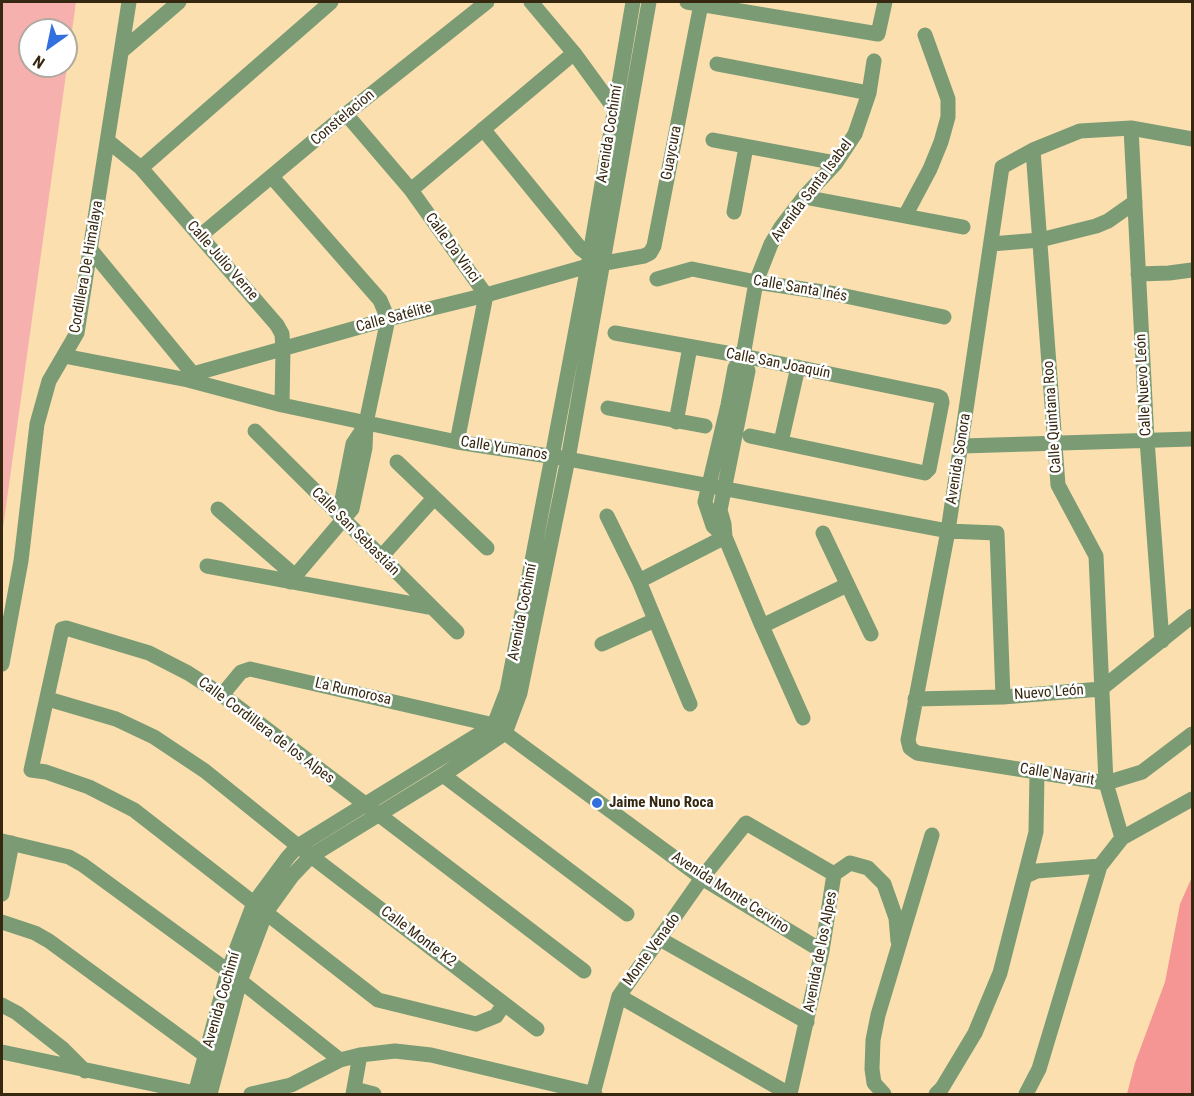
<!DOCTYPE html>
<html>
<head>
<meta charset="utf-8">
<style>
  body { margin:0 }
  #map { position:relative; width:1194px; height:1096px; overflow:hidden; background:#fbdfaf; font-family:"Roboto Condensed",sans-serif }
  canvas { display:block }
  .frame { position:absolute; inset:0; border:3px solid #362810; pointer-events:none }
  .north { position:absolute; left:18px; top:18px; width:60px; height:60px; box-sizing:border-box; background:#fff; border:2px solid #afa99f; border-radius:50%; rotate:213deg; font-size:16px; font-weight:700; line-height:24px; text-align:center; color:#362810 }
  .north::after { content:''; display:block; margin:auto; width:21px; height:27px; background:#3170de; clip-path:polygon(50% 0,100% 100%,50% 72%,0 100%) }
</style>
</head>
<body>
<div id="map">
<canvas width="1194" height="1096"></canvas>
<div class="frame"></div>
<div class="north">N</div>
</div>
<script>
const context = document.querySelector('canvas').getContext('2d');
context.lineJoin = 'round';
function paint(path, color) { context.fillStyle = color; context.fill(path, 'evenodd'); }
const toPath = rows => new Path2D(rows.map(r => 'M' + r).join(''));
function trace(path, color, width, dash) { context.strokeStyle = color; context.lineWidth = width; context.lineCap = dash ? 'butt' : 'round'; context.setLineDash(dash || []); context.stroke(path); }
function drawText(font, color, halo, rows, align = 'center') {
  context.font = font + ' "Roboto Condensed",sans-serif'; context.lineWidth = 5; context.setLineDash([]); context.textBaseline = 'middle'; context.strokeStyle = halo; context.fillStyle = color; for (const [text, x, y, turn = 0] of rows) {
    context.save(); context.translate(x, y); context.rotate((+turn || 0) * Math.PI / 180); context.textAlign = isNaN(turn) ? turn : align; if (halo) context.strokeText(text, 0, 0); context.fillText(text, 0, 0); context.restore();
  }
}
paint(toPath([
  [2,2,76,2,2,535],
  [30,30,66,30,66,66,30,66]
]), '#f6b0ae');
paint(toPath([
  [1192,877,1192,1094,1127,1094,1135,1063,1165,982,1180,904]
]), '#f59594');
trace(toPath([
  [531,2,574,53,614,108],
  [687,2,878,34,885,2],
  [123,50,179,2],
  [717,64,869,93],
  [346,114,411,190,486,295,457,442],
  [1131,128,1147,440,1162,641],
  [483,129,581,249,595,259],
  [1192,139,1131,128,1080,131,1033,150,1002,167,948,531,908,740,910,748,917,753,1106,783,1142,772,1192,734],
  [713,140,836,163],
  [108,141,141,168,277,325,282,334,283,349,282,405],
  [1033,150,1058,485,1096,556,1106,783,1122,838],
  [141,168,331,2],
  [272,177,380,300,388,319,366,423,365,448,352,509,290,582],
  [411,190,574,53],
  [804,197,963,227],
  [734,212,746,147],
  [905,216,930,169,941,142,948,117,948,99,925,35],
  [200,236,346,114,487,2],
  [991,244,1040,240,1096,226,1108,221,1135,202],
  [91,250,193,374],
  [1138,274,1169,273,1192,270],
  [657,279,692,269,756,282,836,294,944,317],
  [615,333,743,356,937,396,941,398,942,402,929,469,925,473,750,436],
  [64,356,188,380,282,405,457,442,568,459,948,531,997,533,1003,697],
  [743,356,748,371,720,510,724,524,725,537,762,626,803,718],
  [188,380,193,374,388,319,486,295,588,266,644,256,650,253,654,246,701,4],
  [608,408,705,426],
  [676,422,690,347],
  [255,431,457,632],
  [781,442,798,367],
  [962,446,1192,439],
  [397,462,487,548],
  [218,509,295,576],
  [607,516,639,581,690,704],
  [343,520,341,505,353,444,365,426],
  [823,533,871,634],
  [725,537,713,526,705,502,728,405,735,368,743,356,756,282,771,244,781,227,804,197,836,163,855,134,869,93,874,61],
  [381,557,434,498],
  [207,566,429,607],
  [639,581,725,537],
  [762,626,847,585],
  [602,644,655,620],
  [2,664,21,561,37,424,49,381,77,333,129,2],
  [222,695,241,672,250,669,494,725,702,878,822,951],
  [48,699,116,719,154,737,205,771,298,846,537,1029],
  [915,699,1003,697,1101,689,1192,616],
  [443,775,627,914],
  [2,841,69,857,83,865,228,971,340,1060],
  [834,874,850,863,868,868,884,884,896,918,898,941],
  [1026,876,1037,871,1100,866,1122,838,1192,799],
  [2,894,12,843],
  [2,922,35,933,49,941,213,1061],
  [660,939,807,1022],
  [619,996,789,1094],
  [504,1004,496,1016,476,1024,378,1000,134,810,89,787,46,772,31,770,62,629,66,628,149,653,188,673,222,695,584,971],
  [2,1005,17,1013,63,1049,85,1071],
  [2,1052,200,1094],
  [355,1089,374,1094],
  [195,1094,228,971,254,903,288,857,298,846,494,725,507,691,552,457,588,266,633,2],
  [210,1094,240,981,266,912,292,876,311,856,443,775,505,733,520,693,568,459,649,2],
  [251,1094,291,1085,340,1060,360,1055,395,1051,431,1055,595,1094],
  [353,1094,360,1055],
  [593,1094,619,996,702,878,746,823,834,874],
  [790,1094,822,951,834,874],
  [884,1094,874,1083,872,1069,873,1040,878,1015,932,835],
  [936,1094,942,1088,975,1033,1000,973,1036,832,1037,772],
  [1026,1094,1039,1069,1100,866]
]), '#7b9b75', 15);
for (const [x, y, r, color] of [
  [597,803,6,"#3170de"]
]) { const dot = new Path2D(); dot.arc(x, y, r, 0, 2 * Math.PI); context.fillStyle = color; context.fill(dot); trace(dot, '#fff', 2); }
drawText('15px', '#362810', '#fff', [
  ["Constelacion",343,118,-40],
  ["Avenida Cochimí",610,134,-81],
  ["Guaycura",672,153,-79],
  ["Avenida Santa Isabel",812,191,-53],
  ["Calle Da Vinci",452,248,54],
  ["Calle Julio Verne",222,261,49],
  ["Cordillera De Himalaya",87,267,-80],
  ["Calle Santa Inés",800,289,10],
  ["Calle Satélite",394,318,-15],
  ["Calle San Joaquín",778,364,11],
  ["Calle Nuevo León",1144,385,-93],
  ["Calle Quintana Roo",1053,417,-94],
  ["Calle Yumanos",504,449,9],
  ["Avenida Sonora",959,459,-81],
  ["Calle San Sebastián",355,532,45],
  ["Avenida Cochimí",523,612,-79],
  ["La Rumorosa",353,692,13],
  ["Nuevo León",1049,693,-4],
  ["Calle Cordillera de los Alpes",266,731,37],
  ["Calle Nayarit",1057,775,9],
  ["Avenida Monte Cervino",730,893,33],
  ["Calle Monte K2",418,937,37],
  ["Monte Venado",652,950,-54],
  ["Avenida de los Alpes",821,952,-79],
  ["Avenida Cochimí",222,1000,-74]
]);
drawText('bold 15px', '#362810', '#fff', [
  ["Jaime Nuno Roca",609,803]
], 'left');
</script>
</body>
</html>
